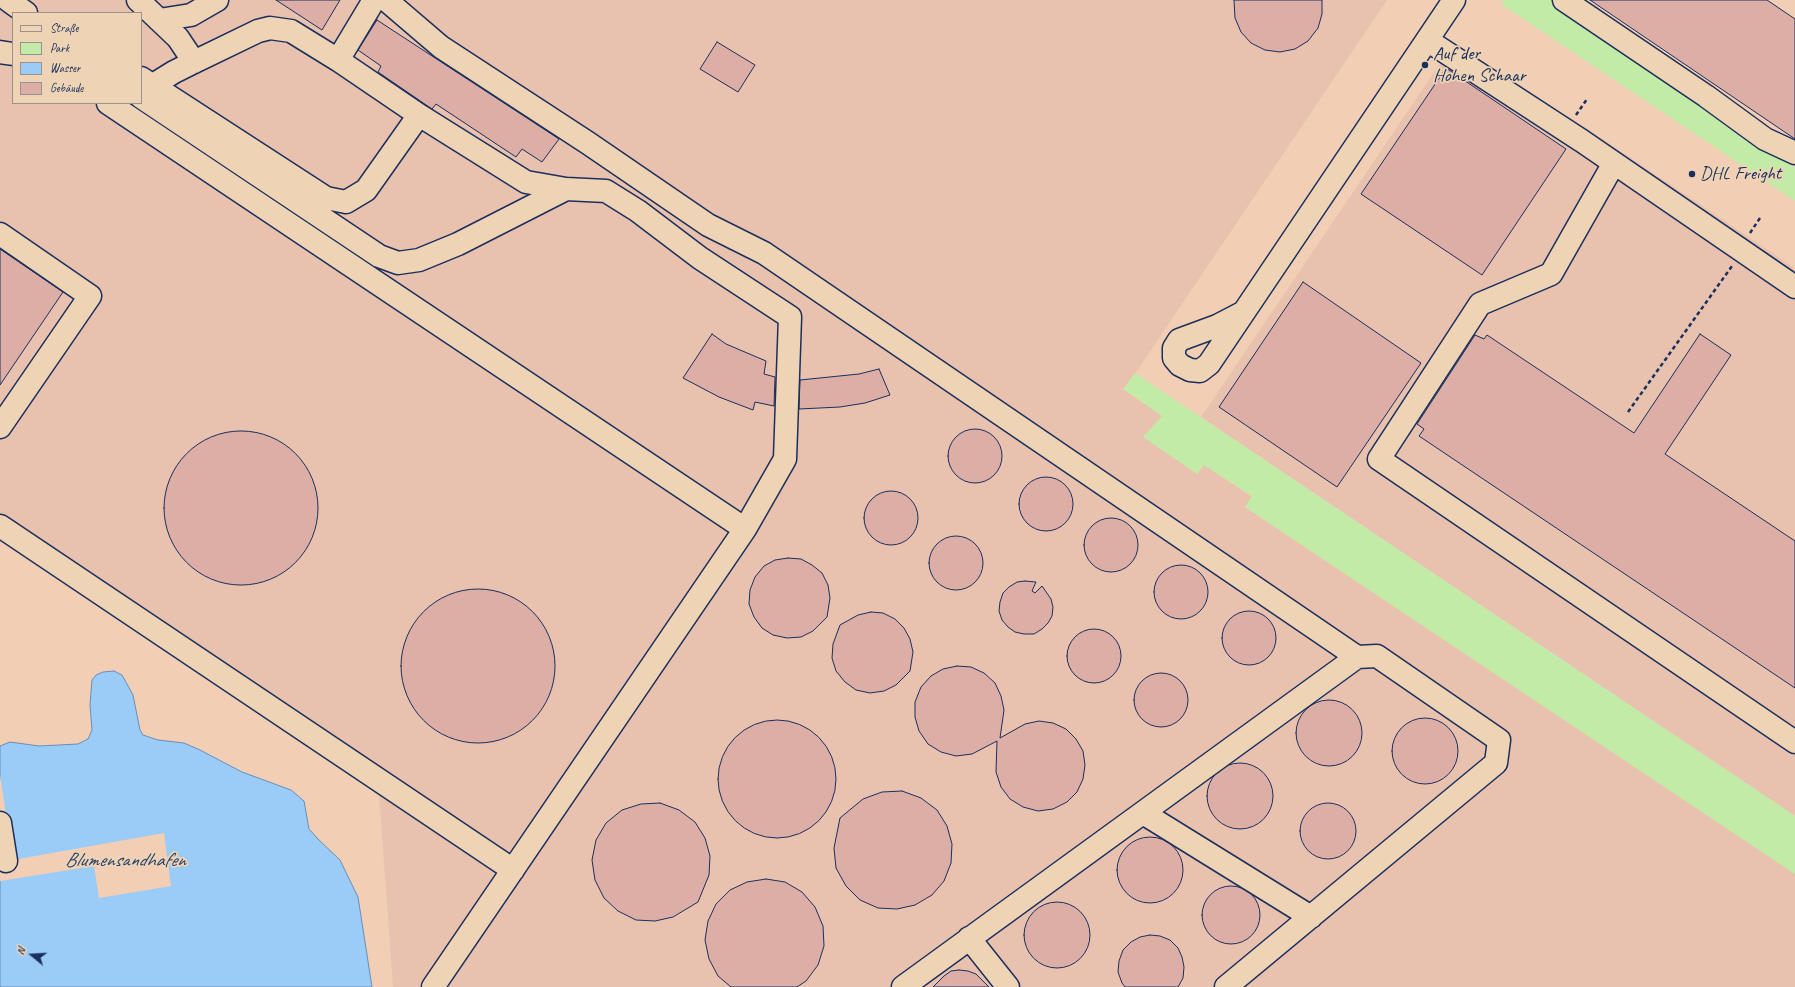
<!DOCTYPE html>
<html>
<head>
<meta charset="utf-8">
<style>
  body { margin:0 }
  #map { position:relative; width:1795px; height:987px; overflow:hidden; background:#f2cfb4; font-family:Caveat,sans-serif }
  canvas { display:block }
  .legend { position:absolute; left:12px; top:12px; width:130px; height:92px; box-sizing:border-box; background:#eed4b5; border:1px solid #9a9292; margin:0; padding:5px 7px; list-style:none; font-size:12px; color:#1b2f5e }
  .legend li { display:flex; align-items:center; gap:8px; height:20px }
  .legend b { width:20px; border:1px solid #9a9292 }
  .north { position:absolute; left:12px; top:935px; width:40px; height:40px; -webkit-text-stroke:3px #eed4b5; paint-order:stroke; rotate:288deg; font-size:11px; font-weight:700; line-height:16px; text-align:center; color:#1b2f5e }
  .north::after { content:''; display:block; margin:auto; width:14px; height:18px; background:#1b2f5e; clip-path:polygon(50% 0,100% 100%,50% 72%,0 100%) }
</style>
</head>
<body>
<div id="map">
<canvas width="1795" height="987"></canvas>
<ul class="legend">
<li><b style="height:5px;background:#eed4b5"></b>Straße</li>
<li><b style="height:11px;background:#c1eba7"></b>Park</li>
<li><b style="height:11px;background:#9bccf7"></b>Wasser</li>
<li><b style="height:11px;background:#ddaea6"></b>Gebäude</li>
</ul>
<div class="north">N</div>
</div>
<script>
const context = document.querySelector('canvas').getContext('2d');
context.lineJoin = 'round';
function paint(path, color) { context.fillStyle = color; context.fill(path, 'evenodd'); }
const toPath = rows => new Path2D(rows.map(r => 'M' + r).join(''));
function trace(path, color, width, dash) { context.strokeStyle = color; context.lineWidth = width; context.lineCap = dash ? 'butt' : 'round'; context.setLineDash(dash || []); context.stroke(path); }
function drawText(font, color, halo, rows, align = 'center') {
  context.font = font + ' Caveat,sans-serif'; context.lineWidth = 3.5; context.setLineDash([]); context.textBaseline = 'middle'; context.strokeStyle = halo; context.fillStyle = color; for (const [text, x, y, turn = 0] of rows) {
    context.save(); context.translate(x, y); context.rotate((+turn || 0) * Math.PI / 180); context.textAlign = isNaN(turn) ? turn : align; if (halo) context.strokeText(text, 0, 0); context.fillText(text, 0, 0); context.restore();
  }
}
paint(toPath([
  [0,0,1387,0,1124,390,1163,416,1197,474,1204,465,1252,497,1245,507,1795,874,1795,987,393,987,379,794,0,530],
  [13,13,141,13,141,103,13,103],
  [1441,62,1576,151,1589,130,1795,268,1795,816,1201,417]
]), '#e8c2ae');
paint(toPath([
  [1504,0,1551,0,1795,167,1795,201,1501,4],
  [1135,373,1795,816,1795,874,1245,507,1252,496,1204,465,1197,474,1143,437,1162,416,1123,389]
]), '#c1eba7');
const water = toPath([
  [114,671,122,675,133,695,140,730,143,735,158,740,184,743,200,750,242,772,291,790,304,801,309,829,318,839,340,860,358,897,372,987,0,987,0,746,10,742,39,746,78,744,88,739,92,730,90,705,92,680,96,675,103,672,114,671]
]);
paint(water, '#9bccf7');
trace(water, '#688dba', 1);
paint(toPath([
  [0,775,13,860,164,833,171,886,99,898,94,866,0,881]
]), '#f2cfb4');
const building = toPath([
  [276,0,340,0,322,30,276,0],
  [1234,0,1322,0,1322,14,1318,28,1308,41,1295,49,1280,52,1265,50,1251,43,1241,32,1235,18,1234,0],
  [1590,0,1767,0,1795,19,1795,139,1590,0],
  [377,20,559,139,542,162,522,149,516,157,436,104,432,109,378,72,381,66,358,50,377,20],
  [717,42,755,65,738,92,700,69,717,42],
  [1446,68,1566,149,1482,275,1361,194,1446,68],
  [0,249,63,292,0,385,0,249],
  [1303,282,1421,363,1337,487,1219,407,1303,282],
  [712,334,726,344,766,361,764,374,775,377,774,406,755,402,753,410,719,397,683,378,712,334],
  [1700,334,1731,355,1665,454,1795,541,1795,688,1419,436,1424,429,1417,424,1475,335,1484,339,1487,335,1634,433,1700,334],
  [879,369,890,395,865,403,840,407,799,409,800,380,859,374,879,369],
  '948 456a27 27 0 1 1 54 0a27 27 0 1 1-54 0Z',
  '164 508a77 77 0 1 1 154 0a77 77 0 1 1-154 0Z',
  '1019 504a27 27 0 1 1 54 0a27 27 0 1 1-54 0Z',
  '864 518a27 27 0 1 1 54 0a27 27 0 1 1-54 0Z',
  '1084 545a27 27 0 1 1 54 0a27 27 0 1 1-54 0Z',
  '929 563a27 27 0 1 1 54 0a27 27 0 1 1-54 0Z',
  [788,558,801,559,812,565,822,573,828,585,830,598,827,617,813,631,801,637,787,638,773,635,762,628,754,617,749,604,750,590,755,577,764,566,775,560,788,558],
  '1154 592a27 27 0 1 1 54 0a27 27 0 1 1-54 0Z',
  [1025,581,1036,582,1032,591,1035,593,1042,586,1051,599,1053,607,1052,616,1048,623,1042,629,1034,634,1024,634,1015,632,1008,627,1002,620,999,611,1000,602,1003,593,1009,587,1017,582,1025,581],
  '401 666a77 77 0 1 1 154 0a77 77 0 1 1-154 0Z',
  '1222 638a27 27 0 1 1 54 0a27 27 0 1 1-54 0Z',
  [871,612,883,613,895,619,904,628,910,639,913,652,910,671,896,685,884,691,870,693,856,690,845,682,836,671,832,658,833,644,840,625,858,615,871,612],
  '1067 656a27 27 0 1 1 54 0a27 27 0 1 1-54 0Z',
  [957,666,971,667,984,673,995,683,1001,696,1004,710,1000,738,1025,724,1039,721,1053,723,1066,729,1076,739,1083,751,1085,765,1083,779,1077,792,1067,802,1053,809,1038,811,1023,807,1010,799,1001,787,996,772,997,741,972,754,956,756,941,752,928,744,919,731,915,717,915,702,921,687,931,676,943,669,957,666],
  '1134 700a27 27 0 1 1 54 0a27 27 0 1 1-54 0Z',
  '1296 733a33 33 0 1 1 66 0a33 33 0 1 1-66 0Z',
  '1392 751a33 33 0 1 1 66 0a33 33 0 1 1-66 0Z',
  '718 779a59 59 0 1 1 118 0a59 59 0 1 1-118 0Z',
  '1207 796a33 33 0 1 1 66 0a33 33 0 1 1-66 0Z',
  [902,791,921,798,937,810,947,826,952,844,951,863,944,881,932,895,915,905,897,909,878,908,860,900,846,886,836,868,834,848,840,818,863,799,882,792,902,791],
  '1300 831a28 28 0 1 1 56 0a28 28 0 1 1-56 0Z',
  [660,803,679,810,695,822,705,838,710,856,709,875,698,902,673,917,655,921,636,920,618,911,604,898,595,880,592,860,596,840,606,823,622,810,641,804,660,803],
  '1117 870a33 33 0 1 1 66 0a33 33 0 1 1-66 0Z',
  [766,879,785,882,802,892,815,907,823,926,824,946,818,965,806,981,797,987,731,987,718,976,709,959,705,940,708,921,716,904,730,890,747,882,766,879],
  '1202 915a29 29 0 1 1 58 0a29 29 0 1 1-58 0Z',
  '1024 935a33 33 0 1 1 66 0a33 33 0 1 1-66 0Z',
  [1150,935,1160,936,1170,940,1178,948,1182,957,1184,967,1183,978,1178,987,1125,987,1122,983,1118,972,1119,961,1123,950,1131,942,1140,937,1150,935],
  [959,970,968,971,976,974,989,987,933,987,944,976,951,971,959,970]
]);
paint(building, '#ddaea6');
trace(building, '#1b2f5e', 1);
const minor = toPath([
  [8,0,26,13],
  [138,0,178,38,194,62],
  [386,0,441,47,588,143,708,225,764,253,1357,657,1377,656,1499,740,1496,763,1226,987],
  [1564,0,1706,96,1765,139,1795,153],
  [159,20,191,15,217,0],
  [1427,40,1582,141,1795,287],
  [0,52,13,54],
  [141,78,326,198,346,202,366,190,419,115,338,60,374,0],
  [153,85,174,72,194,62,258,31,270,28,291,31,338,60],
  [108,103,745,529,785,459,790,317,700,258,638,211,606,191,566,189,458,244,419,260,398,263,379,256,141,97],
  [419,115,526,182,566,189],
  [1614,163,1551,274,1480,304,1379,459,1795,742],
  [0,234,90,296,0,427],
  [1244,312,1217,326,1179,340,1174,348,1174,358,1180,365,1190,370,1200,371,1209,364,1244,312,1413,61,1454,0],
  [0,526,513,870],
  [1143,813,1311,917],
  [0,823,6,861],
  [969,938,1008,987],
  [433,987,745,529],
  [903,987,1357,657]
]);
trace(minor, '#1b2f5e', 25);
trace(toPath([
  [1576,115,1587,99],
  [1750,233,1760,218],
  [1628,412,1732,266]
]), '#1b2f5e', 2.5, [4, 3]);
trace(minor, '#eed4b5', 22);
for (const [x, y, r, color] of [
  [1425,65,4,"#1b2f5e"],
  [1692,174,4,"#1b2f5e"]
]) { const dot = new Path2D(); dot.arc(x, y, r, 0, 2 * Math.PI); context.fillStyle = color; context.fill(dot); trace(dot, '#eed4b5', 1.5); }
drawText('19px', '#1b2f5e', '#eed4b5', [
  ["Auf der",1433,54],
  ["Hohen Schaar",1433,76],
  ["DHL Freight",1700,174]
], 'left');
drawText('italic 20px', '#283f6d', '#eed4b5', [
  ["Blumensandhafen",125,861]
]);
</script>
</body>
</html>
